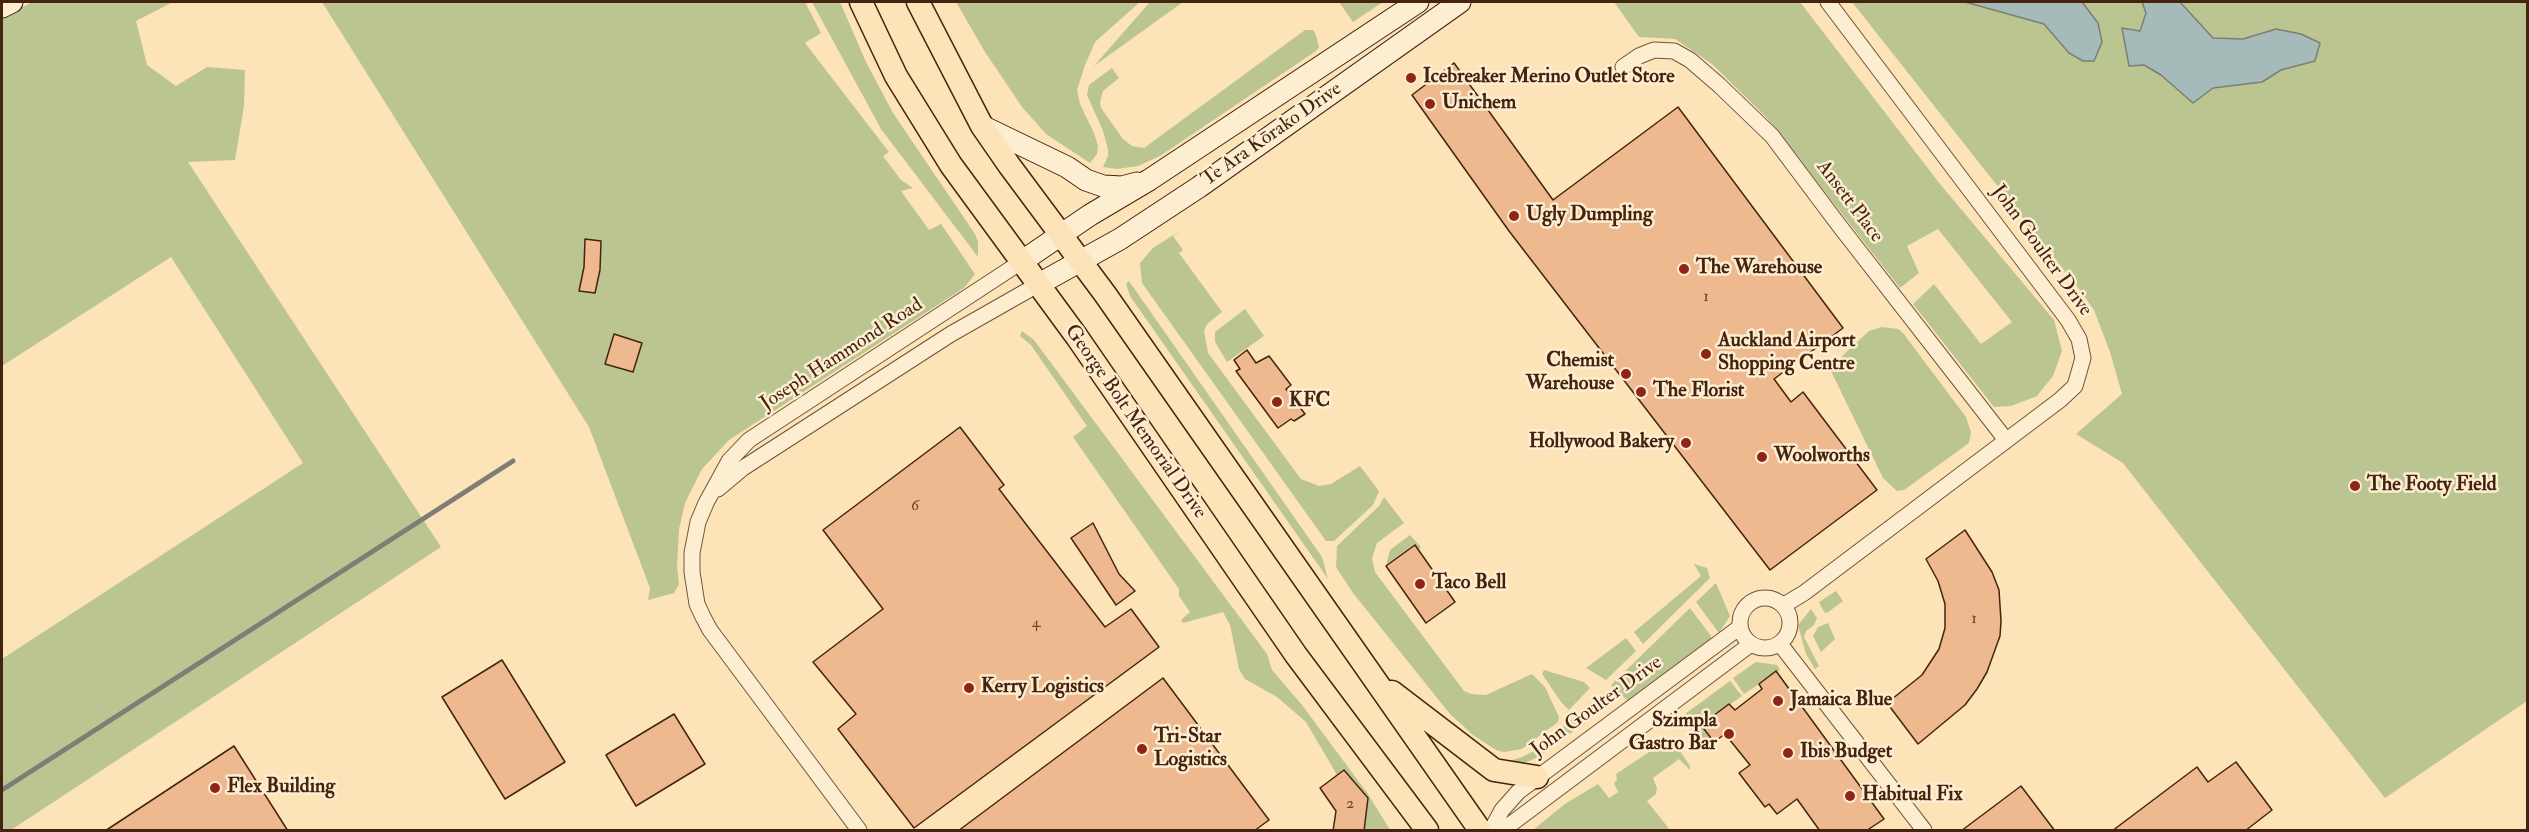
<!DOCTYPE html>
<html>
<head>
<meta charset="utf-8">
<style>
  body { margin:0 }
  #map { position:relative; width:2529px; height:832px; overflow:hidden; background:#fce3b8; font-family:"IM FELL Double Pica",serif }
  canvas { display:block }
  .frame { position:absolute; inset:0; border:3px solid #44230f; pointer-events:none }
</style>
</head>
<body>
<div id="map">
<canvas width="2529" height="832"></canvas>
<div class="frame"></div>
</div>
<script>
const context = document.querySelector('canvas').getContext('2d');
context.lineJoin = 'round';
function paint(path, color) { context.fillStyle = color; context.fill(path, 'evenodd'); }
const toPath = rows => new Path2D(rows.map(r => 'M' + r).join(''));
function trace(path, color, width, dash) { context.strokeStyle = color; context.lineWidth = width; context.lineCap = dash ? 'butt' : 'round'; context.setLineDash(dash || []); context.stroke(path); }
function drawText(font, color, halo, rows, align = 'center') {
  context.font = font + ' "IM FELL Double Pica",serif'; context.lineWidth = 5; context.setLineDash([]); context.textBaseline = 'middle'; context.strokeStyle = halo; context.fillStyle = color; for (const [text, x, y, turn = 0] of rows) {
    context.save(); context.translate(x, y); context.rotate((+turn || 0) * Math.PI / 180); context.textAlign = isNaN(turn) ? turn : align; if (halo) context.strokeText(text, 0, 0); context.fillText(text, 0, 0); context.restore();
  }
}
paint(toPath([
  [32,2,173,2,136,21,147,65,176,86,207,67,245,70,244,106,235,160,188,162,441,547,11,830,2,830,2,659,303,463,171,257,2,366,2,18],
  [322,2,805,2,821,33,805,43,889,152,883,156,901,180,913,188,901,191,929,230,941,224,975,274,964,288,729,440,702,469,685,503,679,529,677,565,679,584,674,593,648,600,650,588,589,427],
  [812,2,840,2,866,62,893,113,975,234,978,242,978,257,881,129],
  [956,2,1140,2,1095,42,1085,65,1077,90,1080,104,1094,133,1098,146,1097,154,1090,163,1046,134,1022,107,985,52],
  [1150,2,1183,2,1094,66,1149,3],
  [1339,2,1383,2,1353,22],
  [1614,2,1800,2,1940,184,2054,320,2062,351,2053,376,2037,396,2011,406,1994,407,1913,304,1934,284,1981,344,2012,322,1938,229,1907,246,1919,273,1900,288,1767,118,1712,64,1675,39,1639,37],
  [1852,2,2527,2,2527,701,2385,798,2123,463,2076,434,2122,394,2110,352,2094,310,2079,289],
  [1305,30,1313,30,1316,35,1319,47,1316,51,1160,156,1138,166,1117,169,1103,167,1108,156,1108,149,1103,131,1087,95,1089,85,1112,68,1119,78,1103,91,1100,102,1101,108,1123,139,1132,146,1144,148],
  [1183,229,1173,236,1183,250,1179,253,1222,312,1207,324,1204,331,1208,353,1301,479,1319,486,1331,484,1360,466,1379,491,1373,505,1334,541,1326,541,1142,283,1140,263,1153,248],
  [1129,281,1322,557,1328,579,1130,296,1126,284],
  [1245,309,1264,336,1227,362,1215,342,1215,332],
  [1882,327,1898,329,1903,333,1966,417,1971,432,1969,443,1904,490,1897,491,1883,478,1828,365,1839,359,1869,331],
  [1022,331,1034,340,1267,654,1272,670,1302,705,1368,794,1390,830,1364,830,1368,798,1345,770,1337,775,1306,722,1277,697,1245,679,1239,669,1230,625,1223,612,1183,623,1181,620,1190,612,1179,596,1179,589,1073,437,1087,426,1031,345,1020,336],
  [1384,497,1404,523,1377,543,1372,558,1375,572,1464,691,1471,694,1486,695,1532,674,1545,687,1559,717,1558,722,1522,749,1504,752,1496,750,1473,735,1450,714,1353,593,1336,567,1337,546,1379,506],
  [1410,535,1421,547,1418,550,1414,546,1386,566,1390,550],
  [1694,564,1707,568,1710,578,1643,644,1634,632,1701,576],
  [1716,583,1730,616,1719,633,1696,602],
  [1836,591,1843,601,1827,613,1824,612,1819,602],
  [1690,608,1711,636,1710,642,1628,701,1611,685],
  [1811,609,1817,618,1814,625,1806,631,1804,637,1819,666,1815,669,1806,654,1798,625],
  [1828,623,1835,639,1821,652,1813,636,1818,627],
  [1626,638,1636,651,1606,680,1586,668],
  [1756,662,1777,665,1780,670,1744,694,1733,678],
  [1544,670,1584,682,1590,688,1569,710,1561,702,1542,674],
  [1730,681,1742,696,1701,725,1714,742,1706,750,1681,717],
  [1597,697,1600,702,1600,711,1539,757,1516,766,1506,762,1522,757,1538,749],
  [1669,739,1674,742,1690,766,1690,770,1679,759,1653,778,1657,788,1656,794,1647,801,1670,830,1533,830,1565,804,1598,784,1609,798,1618,792,1614,783,1617,780,1616,774]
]), '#bbc592');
const water = toPath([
  [1965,2,2082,2,2098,23,2102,42,2094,61,2083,61,2069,53,2044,24,1965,2],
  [2142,2,2180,2,2213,38,2243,39,2276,29,2301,34,2320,43,2315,61,2281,70,2262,82,2213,88,2193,103,2161,75,2144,65,2129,66,2122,28,2140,31,2146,13,2142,2]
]);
paint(water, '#a4bbba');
trace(water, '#7e7e76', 1.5);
trace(toPath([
  [2,790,513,461]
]), '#7e7e76', 5);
const building = toPath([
  [1454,63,1553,200,1678,107,1843,328,1774,379,1791,402,1803,392,1877,490,1770,570,1509,231,1412,95,1454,63],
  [585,239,601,241,600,270,595,293,579,291,584,267,585,239],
  [614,334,642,343,633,372,605,364,614,334],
  [1247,350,1256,363,1269,356,1291,385,1286,389,1305,414,1294,421,1291,419,1278,428,1236,371,1240,369,1234,360,1247,350],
  [960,427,1004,485,999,489,1105,627,1131,609,1159,647,914,828,838,729,856,714,813,662,883,609,823,530,960,427],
  [1093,523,1119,574,1135,591,1116,605,1071,538,1093,523],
  [1965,530,1992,572,1999,590,2001,621,2000,636,1987,672,1977,689,1965,705,1918,744,1887,703,1922,675,1939,649,1945,628,1945,604,1938,581,1926,559,1965,530],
  [1415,545,1455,602,1426,623,1386,566,1415,545],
  [502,660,565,762,505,799,442,697,502,660],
  [1776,671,1884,819,1866,831,1820,831,1797,799,1777,814,1769,804,1765,807,1739,773,1750,765,1725,734,1714,742,1701,725,1729,704,1735,710,1762,689,1759,684,1776,671],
  [1163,678,1269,820,1254,831,958,831,1163,678],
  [674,714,705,764,636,806,606,755,674,714],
  [234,746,288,831,105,831,234,746],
  [2236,762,2272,810,2245,831,2112,831,2197,767,2208,782,2236,762],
  [1344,770,1368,798,1364,831,1333,831,1336,811,1320,788,1344,770],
  [2021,786,2055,831,1961,831,2021,786]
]);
paint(building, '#efb98f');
trace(building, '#44230f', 1.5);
const street = toPath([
  [1623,67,1639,56,1654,50,1674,51,1690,60,1719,85,1772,136,1838,224,2006,440],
  [718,489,743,468,951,334,1039,284],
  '1740 623a25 25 0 1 1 50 0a25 25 0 1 1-50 0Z',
  [1784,605,1804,593,2060,400,2075,386,2083,358,2079,339,2068,320,1828,2],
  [1780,644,1924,830],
  [859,830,710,630,703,617,697,604,692,572,692,553,698,522,706,503,729,461,749,440,1021,262],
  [1491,830,1502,810,1518,792,1740,627],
  [1498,830,1511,824,1751,644]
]);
const secondary = toPath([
  [2,7,12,2],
  [982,126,1067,167,1086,180,1103,186,1122,187,1137,183],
  [1021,262,1090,215,1149,180,1418,2],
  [1039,284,1120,239,1199,187,1460,2]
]);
const primary = toPath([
  [861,2,896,76,951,165,1077,337,1296,655,1427,830],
  [918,2,982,126,1009,165,1105,294,1480,830],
  [1392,692,1494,770,1537,777]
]);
trace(street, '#725339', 17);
trace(secondary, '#44230f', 23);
trace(primary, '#44230f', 25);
trace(street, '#fdedd1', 15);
trace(secondary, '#fdedd1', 21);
trace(primary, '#fce3b8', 22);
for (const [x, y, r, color] of [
  [1411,78,6,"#8f2418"],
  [1430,104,6,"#8f2418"],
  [1514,216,6,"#8f2418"],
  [1684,269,6,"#8f2418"],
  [1706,354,6,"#8f2418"],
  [1626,374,6,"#8f2418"],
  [1641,392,6,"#8f2418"],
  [1277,402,6,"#8f2418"],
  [1686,443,6,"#8f2418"],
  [1762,457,6,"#8f2418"],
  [2355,486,6,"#8f2418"],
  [1420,584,6,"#8f2418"],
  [969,688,6,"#8f2418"],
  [1778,701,6,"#8f2418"],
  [1729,734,6,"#8f2418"],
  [1142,749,6,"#8f2418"],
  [1788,753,6,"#8f2418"],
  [215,788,6,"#8f2418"],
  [1850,796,6,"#8f2418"]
]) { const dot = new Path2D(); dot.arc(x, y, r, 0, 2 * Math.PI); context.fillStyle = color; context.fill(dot); trace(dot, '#fdedd1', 2); }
drawText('16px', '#6f482f', null, [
  ["1",1706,298],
  ["6",915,507],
  ["1",1974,620],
  ["4",1036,624],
  ["2",1350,805]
]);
drawText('bold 20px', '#44230f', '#fdedd1', [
  ["Icebreaker Merino Outlet Store",1423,78],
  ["Unichem",1442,104],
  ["Ugly Dumpling",1526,216],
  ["The Warehouse",1696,269],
  ["Auckland Airport",1718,342],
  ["Shopping Centre",1718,365],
  ["Chemist",1614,362,"right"],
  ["Warehouse",1614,385,"right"],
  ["The Florist",1653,392],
  ["KFC",1289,402],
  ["Hollywood Bakery",1674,443,"right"],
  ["Woolworths",1774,457],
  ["The Footy Field",2367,486],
  ["Taco Bell",1432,584],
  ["Kerry Logistics",981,688],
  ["Jamaica Blue",1790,701],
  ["Szimpla",1717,722,"right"],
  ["Gastro Bar",1717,745,"right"],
  ["Tri-Star",1154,738],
  ["Logistics",1154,761],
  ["Ibis Budget",1800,753],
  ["Flex Building",227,788],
  ["Habitual Fix",1862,796]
], 'left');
drawText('20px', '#44230f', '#fdedd1', [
  ["Te Ara Kōrako Drive",1272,135,-35],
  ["Ansett Place",1849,202,53],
  ["John Goulter Drive",2041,251,54],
  ["Joseph Hammond Road",842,355,-33],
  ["George Bolt Memorial Drive",1135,422,55],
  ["John Goulter Drive",1597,707,-36]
]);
</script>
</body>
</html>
